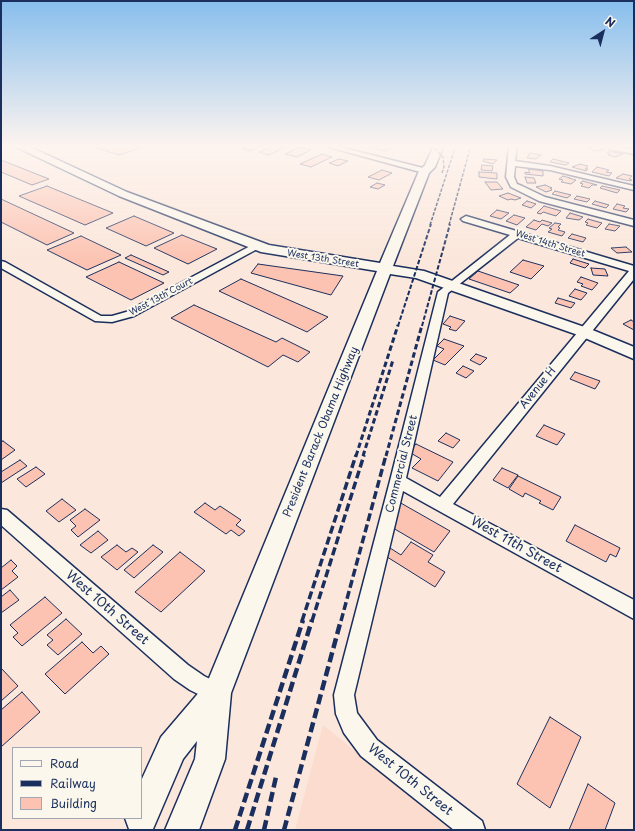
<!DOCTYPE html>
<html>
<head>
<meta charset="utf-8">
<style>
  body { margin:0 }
  #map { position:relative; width:635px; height:831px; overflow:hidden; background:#fbe7db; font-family:"Playpen Sans",sans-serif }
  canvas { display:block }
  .frame { position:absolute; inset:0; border:2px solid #1b2f5e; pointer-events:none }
  .legend { position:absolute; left:12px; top:747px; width:130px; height:72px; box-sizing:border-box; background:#fbf7ec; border:1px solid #a1a7b3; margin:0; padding:5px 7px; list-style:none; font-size:12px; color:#1b2f5e }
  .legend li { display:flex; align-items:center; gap:8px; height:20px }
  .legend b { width:20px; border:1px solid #a1a7b3 }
  .north { position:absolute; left:583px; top:12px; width:40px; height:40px; -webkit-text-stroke:3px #fbf7ec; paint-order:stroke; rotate:36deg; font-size:11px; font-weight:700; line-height:16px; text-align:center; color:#1b2f5e }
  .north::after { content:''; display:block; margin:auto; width:14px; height:18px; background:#1b2f5e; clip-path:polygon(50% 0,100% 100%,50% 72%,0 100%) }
</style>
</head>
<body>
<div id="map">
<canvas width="635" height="831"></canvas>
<div class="frame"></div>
<ul class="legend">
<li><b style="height:5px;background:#fbf7ec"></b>Road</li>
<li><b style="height:5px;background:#1b2f5e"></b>Railway</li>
<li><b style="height:11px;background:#fcc3b2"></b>Building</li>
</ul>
<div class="north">N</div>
</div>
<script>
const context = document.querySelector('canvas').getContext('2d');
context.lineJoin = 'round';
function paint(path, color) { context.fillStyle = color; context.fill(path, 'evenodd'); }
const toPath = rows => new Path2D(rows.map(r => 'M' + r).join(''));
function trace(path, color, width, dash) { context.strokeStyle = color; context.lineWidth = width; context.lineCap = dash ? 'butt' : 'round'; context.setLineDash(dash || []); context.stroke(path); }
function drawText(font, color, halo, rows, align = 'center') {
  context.font = font + ' "Playpen Sans",sans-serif'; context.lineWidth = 4; context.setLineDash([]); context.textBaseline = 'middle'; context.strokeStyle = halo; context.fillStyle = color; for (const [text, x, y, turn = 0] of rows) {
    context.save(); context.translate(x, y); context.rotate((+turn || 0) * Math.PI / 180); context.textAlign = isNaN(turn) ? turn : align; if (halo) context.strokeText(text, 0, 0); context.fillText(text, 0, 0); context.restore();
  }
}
paint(toPath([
  [323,725,452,830,295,830]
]), '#fbdccf');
const building = toPath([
  [87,145,149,145,119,155,87,145],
  [252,145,266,145,250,151,242,149,252,145],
  [276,145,290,145,269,155,259,152,276,145],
  [361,145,396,145,385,151,361,145],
  [527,145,542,145,542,148,530,147,530,145,527,145],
  [588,145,594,145,604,150,594,151,587,147,590,147,588,145],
  [300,147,311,150,297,157,285,154,300,147],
  [609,151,623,154,615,157,608,155,610,153,607,153,609,151],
  [530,153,541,155,536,159,527,158,530,153],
  [322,154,332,157,311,167,300,164,322,154],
  [339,159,348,161,338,166,329,163,339,159],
  [484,159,497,160,493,164,483,161,484,159],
  [553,159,569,163,566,165,550,162,553,159],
  [1,160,49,179,32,185,1,172,1,160],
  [580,164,588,166,585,169,588,169,586,171,572,167,580,164],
  [482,165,493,166,492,171,481,170,482,165],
  [597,167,609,170,606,172,612,173,609,176,592,172,597,167],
  [528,169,543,171,543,176,525,174,525,172,530,173,528,169],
  [382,170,392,173,379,180,368,177,382,170],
  [479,172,497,173,497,179,479,177,479,172],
  [623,174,632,176,629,179,632,180,630,181,616,178,623,174],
  [563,176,570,178,569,178,576,180,571,184,561,182,563,180,559,179,563,176],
  [525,177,534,178,536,183,527,183,525,177],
  [583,181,597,185,592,185,589,188,581,186,583,184,580,183,583,181],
  [485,182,497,182,503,189,491,190,485,182],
  [377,183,385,185,378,189,370,187,377,183],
  [545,185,552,188,550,188,552,190,546,192,536,187,545,185],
  [47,186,113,213,85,225,19,196,47,186],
  [602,186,620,190,617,193,600,188,602,186],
  [555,191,571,195,567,198,552,194,555,191],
  [508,193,521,198,515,200,511,199,508,200,499,196,508,193],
  [577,196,590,199,587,202,574,199,577,196],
  [1,199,74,233,47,245,1,222,1,199],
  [527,201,536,204,531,208,522,205,527,201],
  [595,201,609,205,606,208,592,204,595,201],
  [617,204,625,206,623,208,629,209,626,212,613,209,617,204],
  [544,206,561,211,556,216,543,212,541,214,537,213,544,206],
  [497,210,509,213,501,219,490,216,497,210],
  [570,213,583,217,579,220,566,218,570,213],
  [514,215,525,218,517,225,506,221,514,215],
  [134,216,174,233,146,246,106,228,134,216],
  [588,219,602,223,597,228,586,225,588,223,585,222,588,219],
  [534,220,540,222,542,220,552,223,548,226,542,224,536,230,526,227,534,220],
  [555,223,561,224,558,227,560,228,558,230,565,232,562,236,548,232,552,229,549,228,555,223],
  [609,224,620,226,615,231,605,229,609,224],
  [572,234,586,238,583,242,568,238,572,234],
  [182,235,217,249,188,264,154,248,182,235],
  [81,236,121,255,87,270,47,250,81,236],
  [626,247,632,252,617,253,611,248,626,247],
  [131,255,169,272,163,275,125,258,131,255],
  [573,259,589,264,585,268,570,263,573,259],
  [523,260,544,266,531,279,510,272,523,260],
  [119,262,164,283,131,300,86,277,119,262],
  [258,264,343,276,331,295,251,273,258,264],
  [591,268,605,269,608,276,593,275,591,268],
  [478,271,519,285,510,293,469,279,478,271],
  [581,277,598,283,592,290,581,286,583,284,577,282,581,277],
  [241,279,328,317,307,332,219,291,241,279],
  [575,289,587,293,581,300,569,296,575,289],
  [558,298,575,303,571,308,555,303,558,298],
  [194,305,276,342,282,338,310,352,298,362,283,355,268,367,171,318,194,305],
  [450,316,465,321,456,331,449,329,451,327,443,324,450,316],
  [631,320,634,322,634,330,623,324,631,320],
  [444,339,464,346,445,365,433,360,444,349,437,346,444,339],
  [476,354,487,358,480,365,470,360,476,354],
  [463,366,474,371,466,378,456,373,463,366],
  [575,372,600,381,595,389,570,379,575,372],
  [544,425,565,434,557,445,536,436,544,425],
  [446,433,460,440,453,448,438,441,446,433],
  [3,441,15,450,1,460,1,442,3,441],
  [416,444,453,462,438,481,412,468,421,459,409,452,416,444],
  [20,460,27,466,1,483,1,472,20,460],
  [36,467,45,474,26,487,17,479,36,467],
  [502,468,518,475,508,488,493,480,502,468],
  [518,476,561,497,553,510,539,503,541,501,525,493,523,497,509,489,518,476],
  [62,499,76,510,59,522,46,511,62,499],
  [399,502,450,531,434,552,393,528,399,502],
  [205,503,215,510,220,506,241,520,236,525,245,531,239,536,231,530,226,534,194,512,205,503],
  [85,509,100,520,78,537,71,530,76,526,70,520,85,509],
  [575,525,620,548,616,557,610,554,606,562,566,541,575,525],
  [98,531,108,540,91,553,80,545,98,531],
  [411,542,433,555,428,562,445,572,435,587,384,555,390,548,401,555,411,542],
  [117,545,126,552,132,548,138,552,117,570,101,557,117,545],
  [153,545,163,552,134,578,124,570,153,545],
  [180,552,205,571,161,612,135,592,180,552],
  [11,560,17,566,12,571,18,577,1,590,1,568,11,560],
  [10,590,19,600,1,613,1,597,10,590],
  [45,597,62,613,22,646,13,637,18,633,10,625,45,597],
  [66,619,82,634,58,655,47,645,53,640,47,635,66,619],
  [82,642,93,653,101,646,109,654,65,694,45,674,82,642],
  [1,668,18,686,1,701,1,668],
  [22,692,40,712,1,747,1,710,22,692],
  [550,717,581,737,550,808,517,784,550,717],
  [588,784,615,803,605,830,569,830,588,784]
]);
paint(building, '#fcc3b2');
trace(building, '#1b2f5e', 1);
const street = toPath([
  [321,145,332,145,427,169,428,171,424,173,321,145],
  [509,145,517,145,515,161,550,166,634,186,634,190,550,170,515,166,514,177,517,184,522,186,545,197,634,220,634,226,539,201,511,187,506,177,509,145],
  [604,145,614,145,634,150,634,154,613,150,604,145],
  [466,216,634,266,634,279,453,504,634,600,634,619,403,491,354,695,357,713,377,740,482,821,485,830,454,830,361,756,344,733,336,714,334,695,390,481,438,292,510,235,463,221,461,219,466,216],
  [518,238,629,271,440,497,406,478,448,293,518,238],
  [256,243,259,244,261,246,259,248,134,316,112,322,95,321,1,268,1,261,5,262,101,316,112,316,126,312,256,243],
  [1,509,7,510,188,665,204,676,224,686,227,693,224,700,217,703,210,700,190,690,174,679,1,525,1,509]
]);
const secondary = toPath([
  [14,145,26,145,127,192,269,245,380,263,419,171,425,165,434,145,444,145,435,167,429,173,393,266,424,271,590,329,634,347,634,359,578,335,416,278,390,274,231,693,225,759,199,830,165,830,195,759,197,741,183,759,153,829,133,830,129,829,125,818,141,818,141,781,161,737,207,683,377,271,261,252,119,196,16,147,14,145]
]);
trace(street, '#1b2f5e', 3);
trace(secondary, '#1b2f5e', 3);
paint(street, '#fbf7ec');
paint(secondary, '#fbf7ec');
trace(toPath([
  [431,145,443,157,444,167,442,173],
  [430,225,456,145],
  [449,225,471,145]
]), '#1b2f5e', 1.5, [3.5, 1.5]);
trace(toPath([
  [398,326,431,224],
  [422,326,450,224]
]), '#1b2f5e', 2, [4.5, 2]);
trace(toPath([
  [356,456,398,325],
  [363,456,393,360],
  [386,456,422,325]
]), '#1b2f5e', 3, [5.5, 3]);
trace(toPath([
  [302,621,356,455],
  [312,621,364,455],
  [341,621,386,455]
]), '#1b2f5e', 3.5, [8, 3.5]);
trace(toPath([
  [235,830,303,620],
  [247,830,312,620],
  [264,830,276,777],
  [284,830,341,620]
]), '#1b2f5e', 4.5, [10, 4.5]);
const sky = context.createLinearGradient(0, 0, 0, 261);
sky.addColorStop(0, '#87beed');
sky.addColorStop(0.56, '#fdf4ef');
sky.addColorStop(1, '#fdf4ef00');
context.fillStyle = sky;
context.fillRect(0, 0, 635, 261);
drawText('9px', '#1b2f5e', '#fbf7ec', [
  ["West 14th Street",550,244,17],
  ["West 13th Street",323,259,9],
  ["West 13th Court",161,297,-28]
]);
drawText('11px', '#1b2f5e', '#fbf7ec', [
  ["Avenue H",538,388,-51],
  ["President Barack Obama Highway",321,432,-68],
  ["Commercial Street",402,464,-76]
]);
drawText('13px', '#1b2f5e', '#fbf7ec', [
  ["West 11th Street",516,545,29],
  ["West 10th Street",107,608,41],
  ["West 10th Street",410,780,39]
]);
</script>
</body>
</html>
